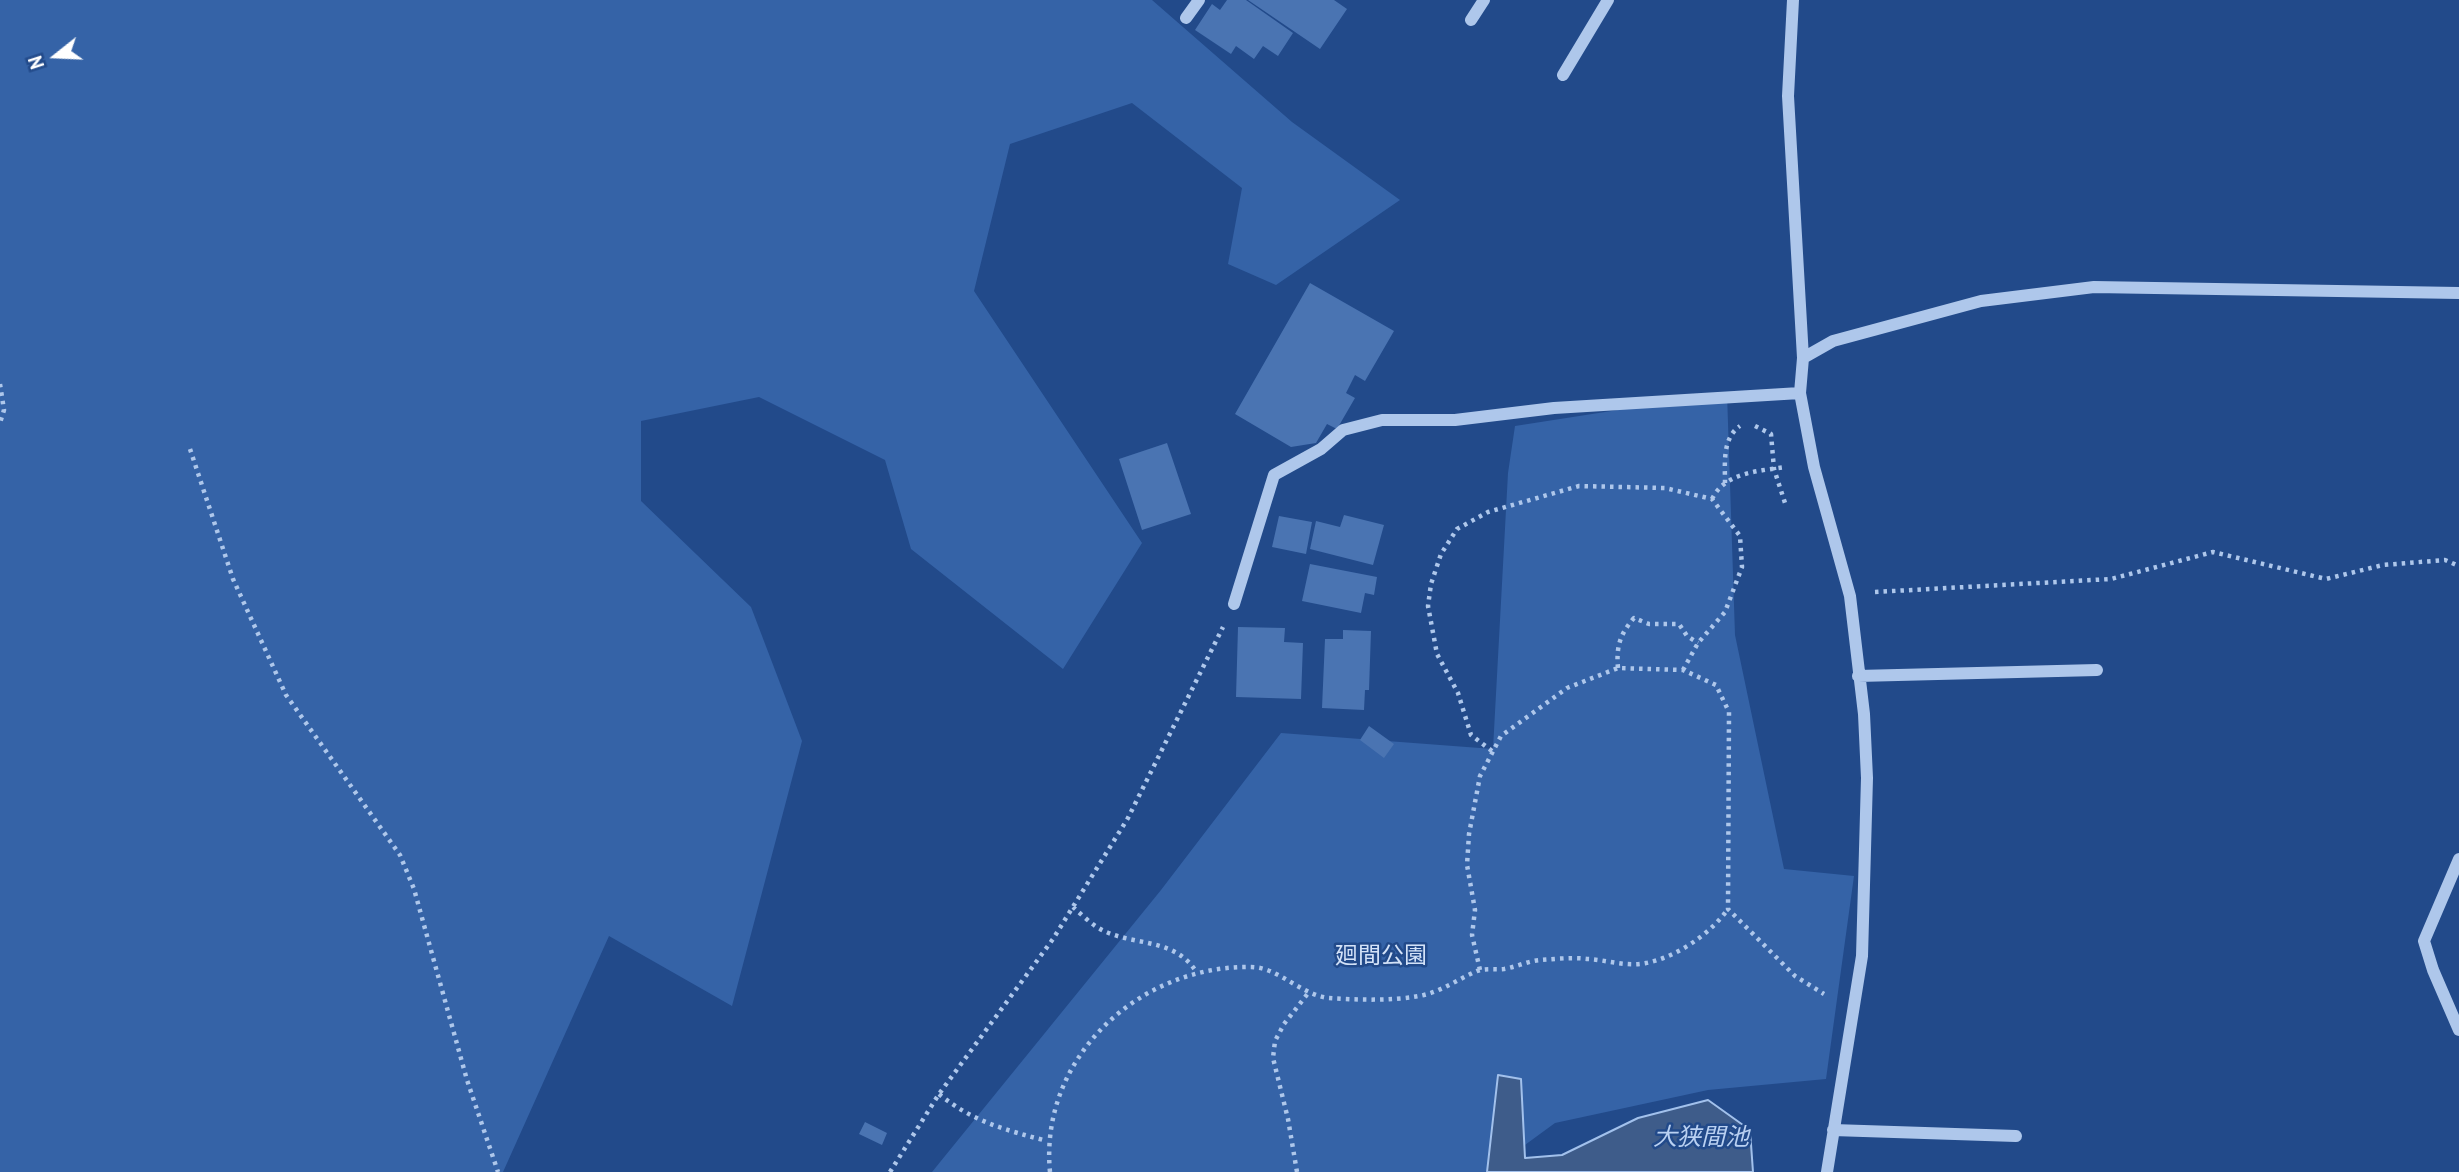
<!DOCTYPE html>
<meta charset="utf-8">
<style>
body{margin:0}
#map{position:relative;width:2459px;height:1172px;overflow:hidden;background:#224a8a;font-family:"PT Sans",sans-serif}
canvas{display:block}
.north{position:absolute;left:21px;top:21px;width:70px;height:70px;-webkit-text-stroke:5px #224a8a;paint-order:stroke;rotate:252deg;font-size:19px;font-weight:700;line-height:28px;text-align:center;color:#fff}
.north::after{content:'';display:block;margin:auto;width:24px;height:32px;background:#fff;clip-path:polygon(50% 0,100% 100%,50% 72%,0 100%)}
</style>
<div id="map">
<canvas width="2459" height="1172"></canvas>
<div class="north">N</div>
</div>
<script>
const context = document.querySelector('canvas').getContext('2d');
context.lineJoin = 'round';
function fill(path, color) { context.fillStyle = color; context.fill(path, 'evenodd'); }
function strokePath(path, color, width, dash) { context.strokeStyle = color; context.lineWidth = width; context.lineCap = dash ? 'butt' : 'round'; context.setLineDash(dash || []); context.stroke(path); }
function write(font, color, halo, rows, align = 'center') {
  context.font = font + ' "PT Sans","Noto Sans JP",sans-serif'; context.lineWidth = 5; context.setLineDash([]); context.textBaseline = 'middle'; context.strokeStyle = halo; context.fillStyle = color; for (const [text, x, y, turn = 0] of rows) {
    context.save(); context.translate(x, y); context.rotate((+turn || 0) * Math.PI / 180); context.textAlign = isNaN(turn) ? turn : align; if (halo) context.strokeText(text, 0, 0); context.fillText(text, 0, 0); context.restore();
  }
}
fill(new Path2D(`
 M0,0H1152L1292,122L1400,200L1276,285L1228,264L1242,188L1132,103L1010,144L974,291L1142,543L1063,669L911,549L885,460L759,397L641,421V501L751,607L802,741L732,1006L609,936L503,1172H0Z
 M1727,393L1735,635L1784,869L1854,876L1826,1079L1708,1090L1555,1123L1488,1172H932L1161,890L1281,733L1493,749L1508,473L1515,426Z`), '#3563a7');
const water = new Path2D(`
 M1498,1075L1521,1079L1525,1158L1562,1155L1638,1118L1708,1100L1750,1130L1753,1172H1487Z`);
fill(water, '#3e5c8a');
strokePath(water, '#a2c1ec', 2);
fill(new Path2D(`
 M1227,0H1246L1293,33L1278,56L1263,46L1254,59L1236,46L1231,54L1195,30L1212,4L1220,10Z
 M1248,0H1334L1347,9L1320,49Z
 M1310,283L1394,331L1365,381L1355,375L1346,393L1355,398L1337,429L1327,424L1316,443L1291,447L1235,414Z
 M1167,443L1191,514L1142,530L1119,459Z
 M1344,515L1384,525L1373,565L1310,549L1316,521L1340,527Z
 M1279,516L1312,522L1306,554L1272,547Z
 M1310,564L1377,577L1374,595L1365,593L1361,613L1302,601Z
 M1238,627L1285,628L1284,642L1303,643L1301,699L1236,697Z
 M1343,630L1371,631L1369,690H1365L1364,710L1322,708L1325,639H1343Z
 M1369,726L1394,744L1384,758L1360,740Z
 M865,1122L887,1133L882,1145L859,1134Z`), '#4a74b2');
strokePath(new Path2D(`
 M0,384L4,410L0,423
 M1755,426L1771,434L1774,469L1785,503
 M190,449L233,579L286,695L400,855L414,889L467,1080L498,1172
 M1725,483C1725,464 1722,438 1740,426
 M1712,499C1725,472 1759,471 1786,467
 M1875,592L2111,579L2213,552L2326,579L2383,565L2445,560L2459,566
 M1618,668C1616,647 1620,634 1634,618L1649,624H1679L1687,636L1698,643
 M1492,751L1471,735L1458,693L1437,654L1428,606L1431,584L1441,554L1457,529L1488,512L1579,486L1665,488L1712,499L1740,536L1742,567L1725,612L1698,643L1683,670
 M1073,907C1082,915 1093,926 1104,931C1136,946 1176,938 1197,973
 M1480,970L1472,935L1475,910L1467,865L1469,834L1480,776L1501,736L1567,688L1618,668L1683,670L1716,685L1729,712L1728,909L1795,976L1824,994
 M939,1094C973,1122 1006,1130 1047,1141
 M890,1172L939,1094L1053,939L1128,818L1223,627
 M1050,1172C1039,1058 1139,965 1251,967C1278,967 1301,995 1329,998C1356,1000 1392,1001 1419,996C1441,992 1458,979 1477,971C1486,968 1495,970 1504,969C1516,967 1528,961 1540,960C1555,959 1572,957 1588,959C1607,960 1626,967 1646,963C1677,957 1710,934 1728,909
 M1297,1172L1288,1119L1273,1058L1275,1041L1284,1024L1309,992`), '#aec7eb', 4.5, [3.5, 5]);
strokePath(new Path2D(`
 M1793,0L1788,96L1803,358L1800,393L1814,467L1850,596L1864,714L1867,778L1862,956L1827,1172
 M1186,18L1199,0
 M1471,20L1484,0
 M1563,75L1608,0
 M1803,358L1833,341L1981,301L2094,287L2459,293
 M1234,604L1274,475L1321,449L1343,430L1382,420H1455L1554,408L1800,393
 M1858,676L2097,670
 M2459,859L2424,941L2433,970L2459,1030
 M1833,1130L2016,1136`), '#aec7eb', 12);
write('23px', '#d3e2f8', '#224a8a', [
 ["廻間公園",1381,956]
]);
write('italic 24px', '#bad1f2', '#224a8a', [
 ["大狭間池",1701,1138]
]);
</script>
